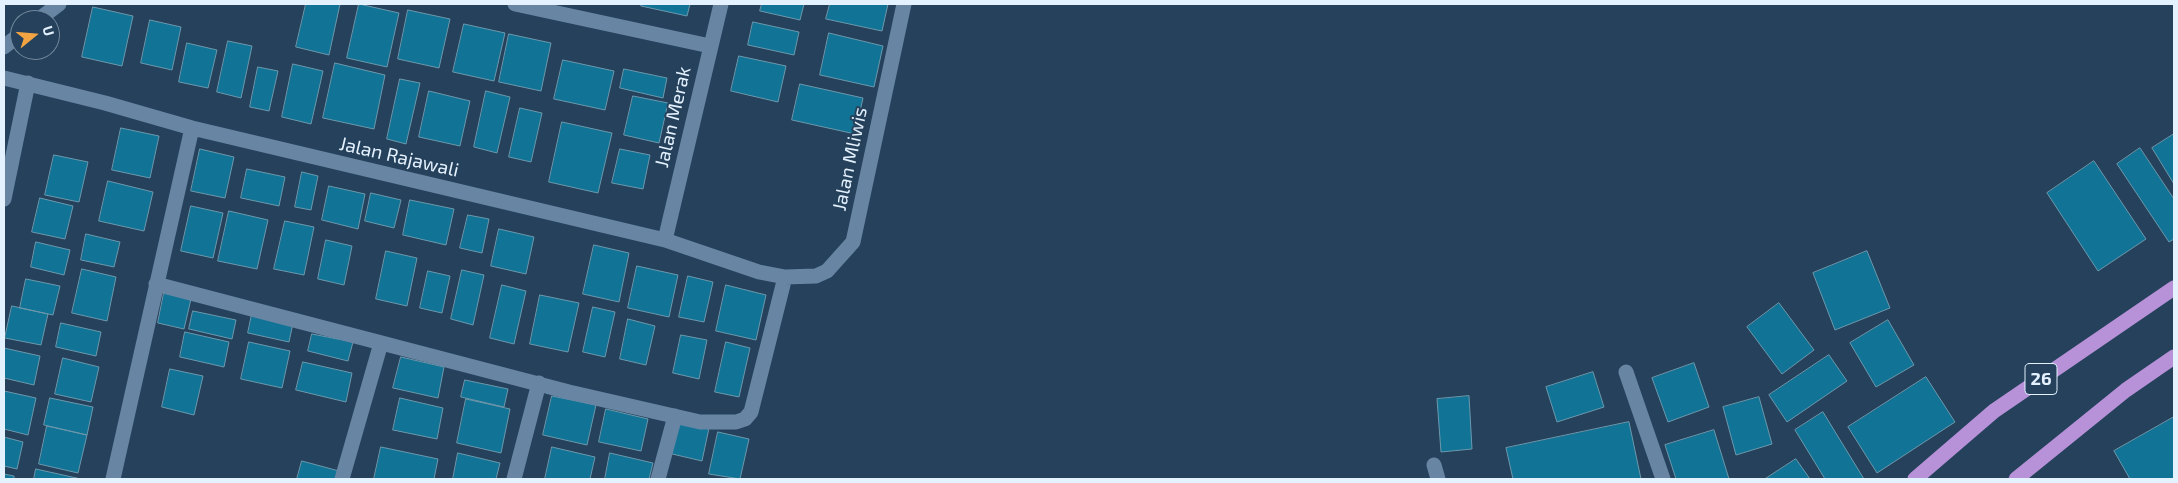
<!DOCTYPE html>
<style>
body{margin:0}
#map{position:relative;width:2178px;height:483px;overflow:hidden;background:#25415b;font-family:"Exo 2",sans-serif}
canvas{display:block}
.frame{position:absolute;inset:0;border:5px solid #e4f1fe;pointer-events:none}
.north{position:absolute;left:10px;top:10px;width:50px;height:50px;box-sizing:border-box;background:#25415b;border:1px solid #71879c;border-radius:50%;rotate:73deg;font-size:14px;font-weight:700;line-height:20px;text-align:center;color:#e4f1fe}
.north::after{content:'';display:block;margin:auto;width:18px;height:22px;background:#f3a442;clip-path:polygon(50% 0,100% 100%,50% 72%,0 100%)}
</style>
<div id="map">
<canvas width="2178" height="483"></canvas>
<div class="frame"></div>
<div class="north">U</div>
</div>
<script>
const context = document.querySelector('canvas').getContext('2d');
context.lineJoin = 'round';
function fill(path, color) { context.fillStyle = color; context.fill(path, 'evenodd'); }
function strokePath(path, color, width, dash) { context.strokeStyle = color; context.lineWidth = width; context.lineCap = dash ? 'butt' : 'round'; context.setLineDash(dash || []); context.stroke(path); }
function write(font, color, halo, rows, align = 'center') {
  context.font = font + ' "Exo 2",sans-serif'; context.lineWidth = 4; context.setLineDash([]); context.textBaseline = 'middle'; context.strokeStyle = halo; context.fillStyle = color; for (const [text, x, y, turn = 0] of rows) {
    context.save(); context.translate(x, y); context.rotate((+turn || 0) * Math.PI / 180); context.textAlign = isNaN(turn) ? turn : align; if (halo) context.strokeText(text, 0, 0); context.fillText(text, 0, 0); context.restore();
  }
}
const building = new Path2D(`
 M306,4H340L329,55L296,47Z
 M359,4L399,13L387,67L347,58Z
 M642,4H690L687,16L641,6Z
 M762,4H804L800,20L760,11Z
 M830,4H888L882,31L826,19Z
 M93,7L133,16L122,66L82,57Z
 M408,10L450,19L439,68L398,59Z
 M150,20L181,27L172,70L141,63Z
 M753,22L799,32L794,55L748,45Z
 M464,24L505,33L494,81L453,72Z
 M829,33L883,46L874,87L820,75Z
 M509,34L551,43L541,91L499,82Z
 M228,41L252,46L241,98L217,92Z
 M187,43L217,50L208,88L179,82Z
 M739,56L786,66L778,102L731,91Z
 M563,60L614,71L605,110L554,99Z
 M335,63L385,75L374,129L323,118Z
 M293,64L323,71L311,124L282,117Z
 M258,67L278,71L269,111L250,107Z
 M624,69L667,78L663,98L620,88Z
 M400,79L420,83L406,144L387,139Z
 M800,84L863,98L855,134L792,120Z
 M429,91L470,101L460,146L419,137Z
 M486,91L510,97L497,153L474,147Z
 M633,96L668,103L659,143L624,135Z
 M520,108L542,113L531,162L509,157Z
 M562,122L612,133L598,193L549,182Z
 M121,128L159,136L150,178L112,170Z
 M2174,134V184L2152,148Z
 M2140,148L2174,199V239L2169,242L2117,164Z
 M200,149L234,157L225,198L191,191Z
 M620,149L650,155L643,189L612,183Z
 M54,155L88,162L79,202L45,195Z
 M2094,161L2146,239L2098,271L2047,193Z
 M247,169L285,177L279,206L241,198Z
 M302,172L318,176L311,210L295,207Z
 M108,181L153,192L144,231L99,221Z
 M329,186L365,194L358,229L322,220Z
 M371,193L401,200L394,228L365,221Z
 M40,198L73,206L65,239L32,232Z
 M410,200L454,209L446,245L403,235Z
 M191,206L223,213L213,258L181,251Z
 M229,211L268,220L257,269L218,261Z
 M468,215L489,219L482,253L460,248Z
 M285,221L314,227L304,275L274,269Z
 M499,229L534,237L526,274L491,266Z
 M86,234L120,242L114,267L81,260Z
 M326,240L352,246L344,285L318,279Z
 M36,242L70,250L64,275L31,267Z
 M594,245L629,253L619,302L583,294Z
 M386,251L417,258L407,306L376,299Z
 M1867,251L1890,308L1835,330L1813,273Z
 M637,266L678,275L669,317L628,308Z
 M82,269L116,277L107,321L72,313Z
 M462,270L484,275L473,325L451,319Z
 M428,271L450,276L442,313L420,308Z
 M688,276L713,282L704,322L679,317Z
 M26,279L60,286L53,315L20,308Z
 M502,285L526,291L514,344L490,338Z
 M726,285L766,295L756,340L716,331Z
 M164,293L191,299L184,329L158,323Z
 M540,295L579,303L568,352L530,344Z
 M1779,303L1814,350L1782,374L1747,327Z
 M12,306L48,314L41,345L5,338Z
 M593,307L615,312L605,357L583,352Z
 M193,311L236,320L232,339L189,329Z
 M252,314L293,323L289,342L248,333Z
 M628,319L655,326L646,365L620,359Z
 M1888,320L1914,365L1876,387L1850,343Z
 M61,323L101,332L96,356L56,347Z
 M185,332L229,342L224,367L180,357Z
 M312,334L353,342L348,361L308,351Z
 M681,335L707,340L699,379L673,373Z
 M249,342L290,351L282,388L241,379Z
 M726,342L750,348L739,397L715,392Z
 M4,348L40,356L34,385L4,378Z
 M1829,355L1847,381L1787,422L1769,395Z
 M401,357L444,367L438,398L393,388Z
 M63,358L99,367L91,402L55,394Z
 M303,362L352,373L346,402L296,390Z
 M1694,363L1709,407L1668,422L1652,378Z
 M170,369L203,376L194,415L162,407Z
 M1593,372L1604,407L1557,422L1546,387Z
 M1926,377L1955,422L1877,473L1848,427Z
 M465,380L508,389L504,407L461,397Z
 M4,391L36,398L28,435L4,429Z
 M552,396L596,405L587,445L543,435Z
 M1469,396L1472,449L1441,452L1437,399Z
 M1759,397L1772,444L1736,455L1723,407Z
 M50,398L93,407L87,435L44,425Z
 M400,398L443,408L437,439L393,430Z
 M466,399L510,409L501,453L457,443Z
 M606,409L648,419L641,451L599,442Z
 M1823,412L1864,479H1825L1795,430Z
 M2174,417V479H2130L2114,451Z
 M675,420L709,428L702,461L668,453Z
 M1629,422L1641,479H1513L1506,448Z
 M47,426L87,435L78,473L39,464Z
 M1714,430L1729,479H1676L1665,445Z
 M718,432L749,439L740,479L709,474Z
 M4,437L23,442L17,469L4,466Z
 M381,447L438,459L434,479H374Z
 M552,447L595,457L590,479H545Z
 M458,453L500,463L496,479H453Z
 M610,453L653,463L649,479H605Z
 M1796,459L1810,479H1765Z
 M302,461L339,471L336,479H297Z
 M36,469L81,479H34Z
 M4,474L14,476V479H4Z`);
fill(building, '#117496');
strokePath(building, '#6c98ac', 1);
strokePath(new Path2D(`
 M515,4L710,46
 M38,20L59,4
 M4,47L20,34
 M4,78L105,103L192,128L665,240L759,272L785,277L816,276L827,271L853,242L904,4
 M4,199L28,83
 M665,240L721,4
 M156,284L569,392L700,422H736L745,419L751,412L785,277
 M1626,372L1663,479
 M1434,465L1438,479
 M113,479L192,128
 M342,479L381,343
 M514,479L539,383
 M658,479L675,416`), '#6885a3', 15);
strokePath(new Path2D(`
 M1915,479L1994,411L2174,288
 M2016,479L2126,390L2174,357`), '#b892d8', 15);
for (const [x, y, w] of [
 [2041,379,32]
]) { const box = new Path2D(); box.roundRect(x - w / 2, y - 15.5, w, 31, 4); context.fillStyle = '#25415b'; context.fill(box); strokePath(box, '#e4f1fe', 1); }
write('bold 18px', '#e4f1fe', null, [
 ["26",2041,379]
]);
write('19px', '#e4f1fe', '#25415b', [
 ["Jalan Merak",673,117,-77],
 ["Jalan Rajawali",399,157,13],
 ["Jalan Mliwis",850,159,-78]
]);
</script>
